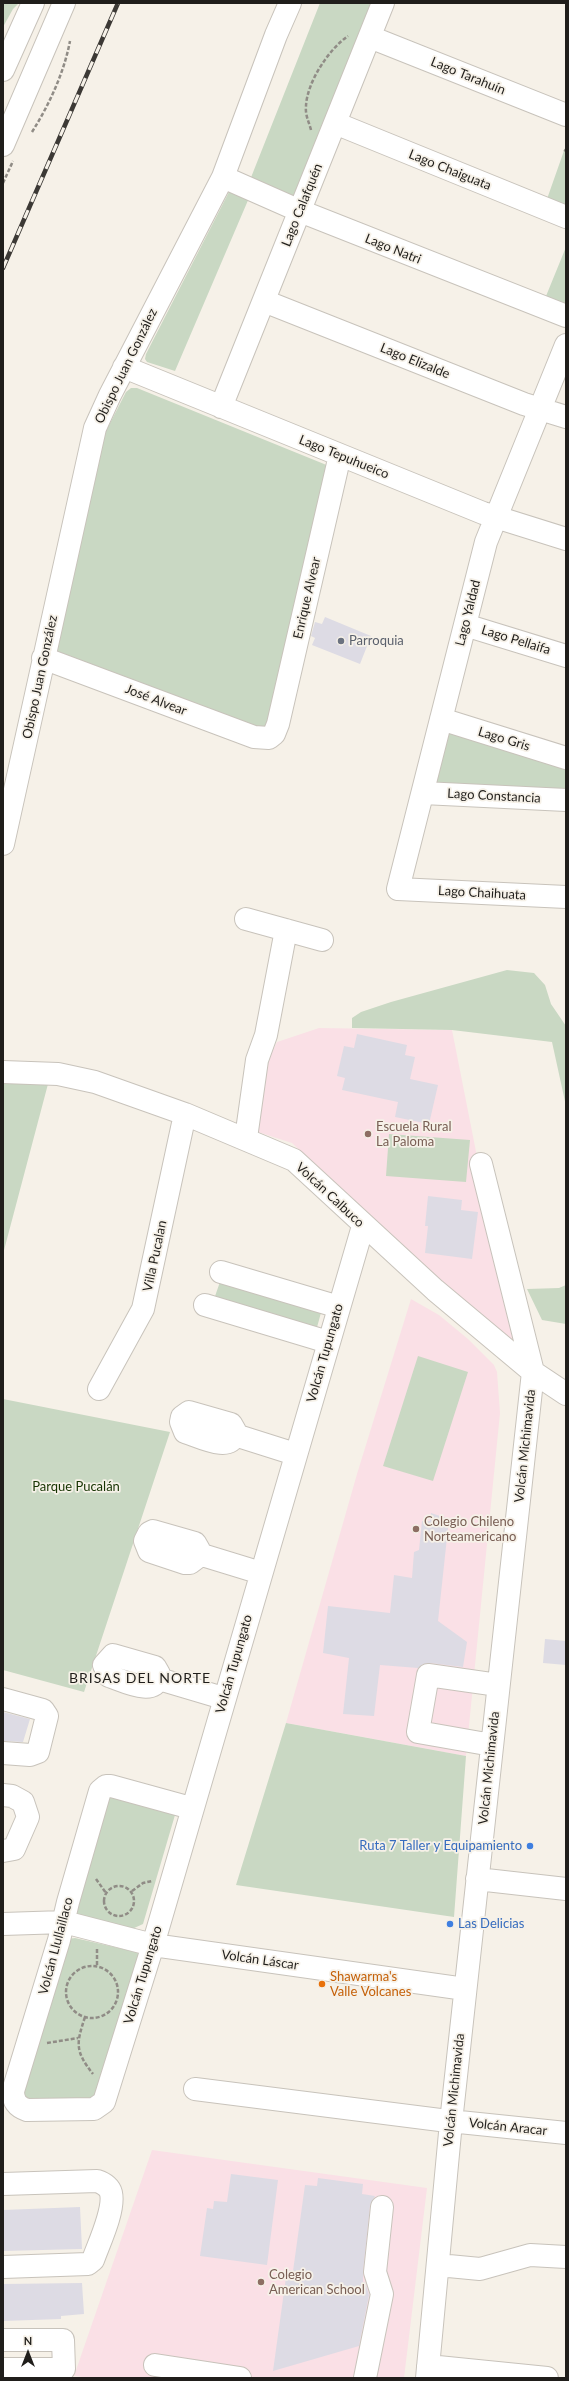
<!DOCTYPE html>
<meta charset="utf-8">
<style>
body{margin:0}
#map{position:relative;width:569px;height:2381px;overflow:hidden;background:#f6f1e8;font-family:Lato,sans-serif}
canvas{display:block}
.frame{position:absolute;inset:0;border:4px solid #201e1b;pointer-events:none}
.north{position:absolute;left:8px;top:2333px;width:40px;height:40px;-webkit-text-stroke:3px #f6f1e8;paint-order:stroke;rotate:0deg;font-size:11px;font-weight:700;line-height:16px;text-align:center;color:#201e1b}
.north::after{content:'';display:block;margin:auto;width:14px;height:18px;background:#201e1b;clip-path:polygon(50% 0,100% 100%,50% 72%,0 100%)}
</style>
<div id="map">
<canvas width="569" height="2381"></canvas>
<div class="frame"></div>
<div class="north">N</div>
</div>
<script>
const context = document.querySelector('canvas').getContext('2d');
context.lineJoin = 'round';
function fill(path, color) { context.fillStyle = color; context.fill(path, 'evenodd'); }
function strokePath(path, color, width, dash) { context.strokeStyle = color; context.lineWidth = width; context.lineCap = dash ? 'butt' : 'round'; context.setLineDash(dash || []); context.stroke(path); }
function write(font, color, halo, rows, align = 'center') {
  context.font = font + ' Lato,sans-serif'; context.lineWidth = 3.5; context.setLineDash([]); context.textBaseline = 'middle'; context.strokeStyle = halo; context.fillStyle = color; for (const [text, x, y, turn = 0] of rows) {
    context.save(); context.translate(x, y); context.rotate((+turn || 0) * Math.PI / 180); context.textAlign = isNaN(turn) ? turn : align; if (halo) context.strokeText(text, 0, 0); context.fillText(text, 0, 0); context.restore();
  }
}
fill(new Path2D(`
 M319,1028L452,1030L484,1192L520,1348L385,1233L292,1143L236,1125L277,1042Z
 M411,1299L439,1315L468,1339L494,1365L497,1372L500,1413L466,1756L286,1723L357,1474Z
 M152,2150L427,2188L404,2378H90L74,2376Z`), '#fae0e6');
fill(new Path2D(`
 M3,3H19L13,9L3,27Z
 M320,3H371L297,195L286,196L250,180Z
 M566,145V206L547,199Z
 M231,188L249,198L175,371L147,362L145,359L146,354Z
 M566,247V310L544,301Z
 M131,388H137L329,466L266,733L54,652L106,431L126,392Z
 M450,726L566,762V792L435,786Z
 M507,970L534,973L545,985L551,1004L566,1026V1106L552,1042L452,1030L352,1028V1018L361,1012L391,1002Z
 M3,1082L48,1084L3,1254Z
 M389,1134L470,1140L466,1182L386,1176Z
 M221,1279L322,1309L316,1331L213,1302Z
 M566,1285V1324L542,1320L527,1289L559,1288Z
 M418,1356L468,1372L433,1481L383,1466Z
 M3,1399L170,1432L84,1692L3,1670Z
 M286,1723L466,1756L454,1917L236,1885Z
 M109,1795L174,1812L175,1815L143,1924L132,1929L77,1915L74,1909Z
 M75,1938L136,1952L140,1955L98,2101L21,2102L63,1942L67,1939Z`), '#c9d8c3');
fill(new Path2D(`
 M325,617L371,636L360,664L312,645L315,638L311,636L315,622L322,624Z
 M357,1034L407,1045L405,1055L415,1057L410,1079L438,1085L429,1124L395,1117L398,1102L342,1090L345,1078L337,1076L344,1046L354,1048Z
 M428,1196L462,1200L461,1210L478,1212L472,1259L425,1253L428,1226H425Z
 M431,1513L449,1519L438,1621L467,1642L463,1667L430,1663L423,1664L418,1668L380,1665L374,1716L343,1714L349,1658L323,1653L328,1606L390,1613L394,1575L412,1578L414,1552L419,1550L422,1521H430Z
 M545,1639L566,1641V1665L543,1663Z
 M3,1712L30,1719L23,1742L3,1741Z
 M231,2174L278,2180L267,2265L200,2256L207,2208L213,2209L214,2201L227,2202Z
 M318,2178L363,2184L362,2194L375,2196L370,2206L363,2271V2282H365L369,2295L359,2346L273,2371L287,2270L293,2271L305,2185L317,2186Z
 M80,2207L82,2249L3,2251V2210Z
 M82,2283L84,2314L61,2316V2319L3,2321V2284Z`), '#dddbe4');
const minor = new Path2D(`
 M370,37L566,115
 M335,123L566,217
 M223,177L300,211L566,316
 M264,301L524,404L566,417
 M566,345L486,542L398,889L566,897
 M124,367L483,513L566,539
 M221,407L383,3
 M465,625L566,656
 M43,658L254,737L269,738L274,734L278,724L340,455
 M441,719L566,758
 M423,793L566,800
 M3,844L95,428L110,395L223,177L276,35L290,3
 M246,919L322,940
 M3,1072L58,1074L95,1082L185,1114L294,1160L435,1290L533,1372L566,1394
 M246,1138L257,1060L266,1035L286,930
 M221,1272L339,1307
 M205,1305L328,1342
 M99,1389L143,1309L185,1114
 M189,1412L231,1424L235,1431C235,1455 198,1436 185,1432L181,1422L182,1417Z
 M235,1435L295,1454
 M153,1531L195,1543L199,1550L198,1557L190,1563H185L149,1551L145,1541L149,1533Z
 M199,1554L261,1573
 M113,1655L155,1667L159,1674C158,1699 122,1680 109,1676L104,1665Z
 M159,1679L223,1698
 M3,1699L43,1710L47,1716L38,1752L30,1755L3,1753
 M492,1745L418,1732L428,1675L498,1685
 M3,1795L12,1796L23,1802L28,1817L14,1849L3,1851
 M191,1808L111,1786H106L100,1791L68,1902L59,1940L13,2091C13,2102 18,2107 27,2110L94,2109L104,2102L153,1945L363,1226
 M477,1879L566,1889
 M3,1924L64,1922L153,1945L465,1989
 M195,2089L440,2120L566,2133
 M3,2184L97,2181C103,2183 109,2186 111,2193C115,2210 99,2243 93,2260L88,2264L3,2267
 M438,2265L480,2269L530,2255L566,2257
 M3,2340H63L64,2369H3
 M155,2365L240,2378
 M428,2366L547,2378
 M365,2378L382,2294L375,2272L382,2207
 M427,2378L451,2122L533,1372L481,1164`);
const major = new Path2D(`
 M3,70L33,3
 M3,145L64,3`);
strokePath(minor, '#c8c3bb', 24);
strokePath(major, '#c8c3bb', 24);
strokePath(new Path2D(`
 M311,130C309,122 305,115 306,106C307,82 329,49 348,36
 M32,132C49,105 64,73 70,41
 M564,150L566,151
 M3,183L13,161
 M96,1879L106,1893
 M104 1901a15 15 0 1 1 30 0a15 15 0 1 1-30 0Z
 M132,1891L143,1883L152,1881
 M97,1949V1967
 M66 1992a26 26 0 1 1 52 0a26 26 0 1 1-52 0Z
 M85,2017C76,2044 75,2051 93,2074
 M47,2043L78,2038`), '#908c86', 2.5, [4, 2]);
strokePath(minor, '#fff', 22);
strokePath(major, '#fff', 22);
const rail = new Path2D(`
 M3,268L118,3`);
strokePath(rail, '#3c3935', 4.5);
strokePath(rail, '#f6f1e8', 3, [9]);
for (const [x, y, r, color] of [
 [341,641,4,"#6b7280"],
 [368,1134,4,"#8d6e63"],
 [416,1529,4,"#8d6e63"],
 [530,1846,4,"#3f7fe0"],
 [450,1924,4,"#3f7fe0"],
 [322,1984,4,"#e8710a"],
 [261,2282,4,"#8d6e63"]
]) { const dot = new Path2D(); dot.arc(x, y, r, 0, 2 * Math.PI); context.fillStyle = color; context.fill(dot); strokePath(dot, '#f6f1e8', 1.5); }
write('13px', '#201e1b', '#f6f1e8', [
 ["Lago Tarahuín",468,76,22],
 ["Lago Chaiguata",450,170,22],
 ["Lago Calafquén",302,205,-68],
 ["Lago Natri",393,249,22],
 ["Lago Elizalde",415,361,22],
 ["Obispo Juan González",126,366,-64],
 ["Lago Tepuhueico",344,457,22],
 ["Enrique Alvear",307,598,-77],
 ["Lago Yaldad",468,613,-76],
 ["Lago Pellaifa",516,640,17],
 ["Obispo Juan González",40,677,-78],
 ["José Alvear",156,700,21],
 ["Lago Gris",504,739,17],
 ["Lago Constancia",494,796,3],
 ["Lago Chaihuata",482,893,3],
 ["Volcán Calbuco",330,1195,43],
 ["Villa Pucalan",155,1256,-78],
 ["Volcán Tupungato",325,1353,-74],
 ["Volcán Michimavida",525,1446,-84],
 ["Volcán Tupungato",234,1664,-74],
 ["Volcán Michimavida",489,1768,-84],
 ["Volcán Llullaillaco",56,1946,-75],
 ["Volcán Láscar",260,1960,8],
 ["Volcán Tupungato",143,1975,-73],
 ["Volcán Michimavida",454,2090,-84],
 ["Volcán Aracar",508,2127,6]
]);
write('13px', '#5b616d', '#f6f1e8', [
 ["Parroquia",349,641]
], 'left');
write('13px', '#785e54', '#f6f1e8', [
 ["Escuela Rural",376,1127],
 ["La Paloma",376,1142],
 ["Colegio Chileno",424,1522],
 ["Norteamericano",424,1537],
 ["Colegio",269,2275],
 ["American School",269,2290]
], 'left');
write('13px', '#163402', '#f6f1e8', [
 ["Parque Pucalán",76,1487]
]);
write('13px', '#366cbe', '#f6f1e8', [
 ["Ruta 7 Taller y Equipamiento",522,1846],
 ["Las Delicias",458,1924,"left"]
], 'right');
write('13px', '#c56008', '#f6f1e8', [
 ["Shawarma's",330,1977],
 ["Valle Volcanes",330,1992]
], 'left');
context.letterSpacing = '1px';
write('14px', '#201e1b', '#f6f1e8', [
 ["BRISAS DEL NORTE",140,1678]
]);
context.letterSpacing = '0px';
</script>
